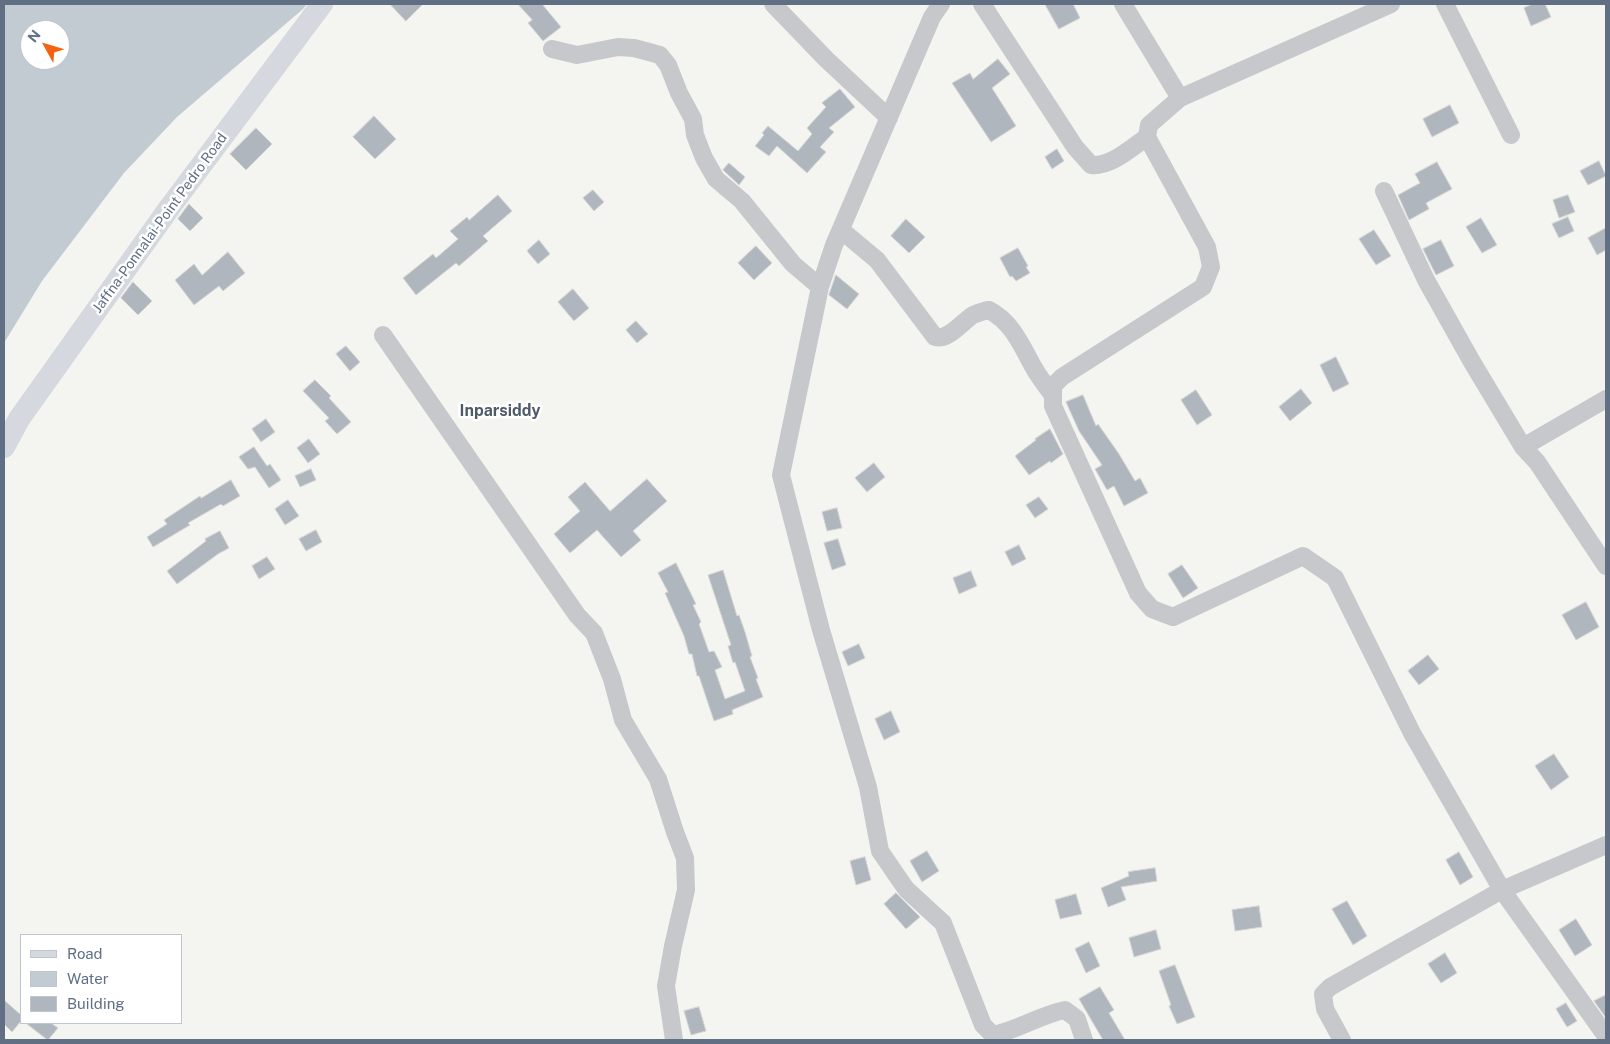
<!DOCTYPE html>
<style>
body{margin:0}
#map{position:relative;width:1610px;height:1044px;overflow:hidden;background:#f4f5f0;font-family:"Public Sans",sans-serif}
canvas{display:block}
.frame{position:absolute;inset:0;border:5px solid #606f84;pointer-events:none}
.legend{position:absolute;left:20px;top:934px;width:162px;height:90px;box-sizing:border-box;background:#fff;border:1px solid #bfc5ce;margin:0;padding:6px 9px;list-style:none;font-size:15px;color:#606f84}
.legend li{display:flex;align-items:center;gap:10px;height:25px}
.legend b{width:25px;border:1px solid #bfc5ce}
.north{position:absolute;left:20px;top:20px;width:50px;height:50px;box-sizing:border-box;background:#fff;border:1px solid #bfc5ce;border-radius:50%;rotate:309deg;font-size:14px;font-weight:700;line-height:20px;text-align:center;color:#606f84}
.north::after{content:'';display:block;margin:auto;width:18px;height:22px;background:#f46410;clip-path:polygon(50% 0,100% 100%,50% 72%,0 100%)}
</style>
<div id="map">
<canvas width="1610" height="1044"></canvas>
<div class="frame"></div>
<ul class="legend">
<li><b style="height:6px;background:#d5d9df"></b>Road</li>
<li><b style="height:14px;background:#c3cbd2"></b>Water</li>
<li><b style="height:14px;background:#b0b6bd"></b>Building</li>
</ul>
<div class="north">N</div>
</div>
<script>
const context = document.querySelector('canvas').getContext('2d');
context.lineJoin = 'round';
function fill(path, color) { context.fillStyle = color; context.fill(path, 'evenodd'); }
function strokePath(path, color, width, dash) { context.strokeStyle = color; context.lineWidth = width; context.lineCap = dash ? 'butt' : 'round'; context.setLineDash(dash || []); context.stroke(path); }
function write(font, color, halo, rows, align = 'center') {
  context.font = font + ' "Public Sans",sans-serif'; context.lineWidth = 5; context.setLineDash([]); context.textBaseline = 'middle'; context.strokeStyle = halo; context.fillStyle = color; for (const [text, x, y, turn = 0] of rows) {
    context.save(); context.translate(x, y); context.rotate((+turn || 0) * Math.PI / 180); context.textAlign = isNaN(turn) ? turn : align; if (halo) context.strokeText(text, 0, 0); context.fillText(text, 0, 0); context.restore();
  }
}
fill(new Path2D(`
 M4,4H307L303,9L177,117L124,173L42,281L4,343ZM30,30H60V60H30Z`), '#c3cbd2');
const building = new Path2D(`
 M390,4H423L406,21Z
 M518,4H542L561,27L543,41L528,23L532,20Z
 M1045,4H1073L1080,18L1059,29Z
 M1533,4H1545L1551,17L1531,26L1524,8Z
 M998,59L1010,74L992,88L1016,126L991,142L952,83L970,73L973,79Z
 M840,89L855,107L829,128L834,132L820,147L826,152L807,173L777,146L769,156L755,146L764,135L762,133L768,126L798,151L812,134L807,128L826,107L822,103Z
 M1450,105L1459,123L1432,137L1423,119Z
 M374,116L396,139L375,159L353,137Z
 M256,128L272,144L246,170L230,154Z
 M1057,149L1064,161L1052,169L1045,157Z
 M1599,161L1606,176L1588,185L1580,171Z
 M1437,162L1452,189L1426,203L1429,209L1409,220L1398,195L1420,183L1415,174Z
 M729,163L745,177L739,185L723,170Z
 M593,190L604,202L594,211L583,198Z
 M498,195L512,211L483,236L488,241L459,266L456,263L416,295L403,278L433,254L436,258L458,239L450,231L467,217L469,220Z
 M1568,195L1575,212L1559,218L1553,200Z
 M189,204L203,218L190,231L178,219Z
 M1568,217L1574,231L1559,238L1552,224Z
 M1481,218L1497,245L1482,253L1466,227Z
 M906,219L925,237L909,253L891,236Z
 M1606,228V250L1597,255L1588,238Z
 M1374,230L1391,256L1376,265L1359,239Z
 M539,240L550,254L538,264L527,251Z
 M1441,240L1454,266L1436,275L1423,249Z
 M756,246L772,263L754,280L738,263Z
 M1018,248L1028,266L1026,267L1030,273L1016,281L1012,276L1010,277L1000,258Z
 M228,252L245,273L223,291L219,286L194,305L175,280L194,264L202,275Z
 M836,275L859,294L847,309L829,295Z
 M133,282L152,301L138,315L121,298Z
 M573,289L589,308L574,321L558,302Z
 M636,321L648,334L637,343L626,330Z
 M346,346L360,362L350,371L336,354Z
 M1336,357L1349,384L1333,392L1320,365Z
 M315,380L331,396L329,398L351,422L337,434L325,421L329,418L303,391Z
 M1301,389L1312,403L1290,421L1279,407Z
 M1196,390L1212,415L1197,425L1181,400Z
 M1083,395L1096,426L1098,424L1119,454L1135,481L1140,478L1148,493L1124,506L1114,486L1107,490L1095,469L1102,465L1079,431L1066,402Z
 M266,419L275,432L261,442L252,429Z
 M1050,429L1063,454L1051,463L1050,461L1029,475L1015,456L1036,440L1035,439Z
 M309,439L320,454L308,463L297,448Z
 M254,447L267,466L270,464L281,480L269,488L255,467L248,469L239,457Z
 M874,463L885,477L867,492L855,478Z
 M311,469L316,480L300,487L295,476Z
 M647,479L667,501L633,531L641,540L621,557L597,530L570,553L554,534L580,511L568,497L585,482L610,511Z
 M231,480L240,496L223,506L221,504L188,523L190,525L153,547L147,537L167,524L164,520L200,496L201,498Z
 M1039,497L1048,509L1035,518L1026,505Z
 M288,500L299,516L285,525L275,509Z
 M837,508L842,528L827,531L822,512Z
 M316,530L322,542L306,551L299,539Z
 M220,531L229,548L218,554L177,584L167,571L206,541L205,539Z
 M838,539L846,565L832,570L824,543Z
 M1019,545L1026,559L1012,566L1005,552Z
 M267,557L275,569L259,579L252,566Z
 M676,563L696,604L693,605L701,622L699,624L709,652L714,651L722,667L715,670L725,699L745,691L735,662L733,663L728,646L731,645L708,575L723,570L737,616L739,615L745,632L752,656L750,657L758,678L756,679L763,697L732,710L733,714L714,721L699,676H697L692,654H689L684,636L665,593L668,592L658,573Z
 M1182,565L1198,588L1183,598L1168,574Z
 M971,571L977,586L959,594L953,578Z
 M1586,602L1599,627L1576,640L1562,615Z
 M859,644L865,658L848,666L842,652Z
 M1428,655L1439,669L1419,685L1408,671Z
 M891,711L900,732L884,740L875,719Z
 M1554,754L1569,777L1551,790L1535,766Z
 M927,851L939,871L922,882L910,861Z
 M1459,852L1473,877L1460,885L1446,860Z
 M865,857L871,880L856,885L850,861Z
 M1155,868L1157,881L1121,887L1126,900L1108,907L1101,888L1129,876L1128,872Z
 M896,893L920,917L906,929L884,904Z
 M1076,894L1082,914L1060,919L1055,900Z
 M1347,901L1367,936L1353,945L1332,909Z
 M1259,906L1262,927L1235,931L1232,910Z
 M1576,919L1592,945L1575,956L1559,930Z
 M1156,930L1161,949L1134,957L1129,938Z
 M1089,942L1100,966L1086,973L1075,949Z
 M1445,953L1457,973L1441,983L1428,964Z
 M1175,965L1195,1017L1177,1024L1169,1006L1171,1005L1159,971Z
 M1100,987L1114,1010L1109,1013L1125,1040H1103L1079,999Z
 M1606,995V1018L1594,1001Z
 M4,1000L21,1015V1021L12,1032L4,1024Z
 M1566,1003L1577,1021L1567,1027L1556,1009Z
 M699,1007L706,1031L691,1035L684,1011Z
 M26,1023H51L58,1028L48,1040Z`);
fill(building, '#b0b6bd');
strokePath(building, '#d5d6d3', 1);
strokePath(new Path2D(`
 M773,4L826,59L889,118
 M941,4L932,17L834,245L820,287L781,475L821,630L868,787L880,851L906,889L943,923L983,1025L993,1035C1018,1030 1040,1015 1065,1010L1077,1019L1084,1040
 M982,4L1075,147L1091,165C1111,167 1131,148 1147,137
 M1123,4L1180,98L1149,125L1147,137L1207,247L1211,267L1203,287L1062,377L1053,386V406L1138,593L1152,609L1173,617L1303,556L1335,578L1412,733L1502,890L1606,1036
 M1445,4L1511,135
 M552,49L577,55L618,47L634,48L660,55L668,65L679,93L693,119L695,135L704,158L716,179L742,201L793,264L820,287
 M1180,98L1391,4
 M1384,191L1426,280L1472,362L1523,447L1537,462L1606,566
 M841,230L877,260L935,337C948,341 962,322 973,315C978,313 983,311 989,310C1013,323 1021,345 1034,368C1039,377 1046,386 1052,394
 M383,335L577,615L594,633L612,679L623,720L658,779L675,832L685,858L686,890L673,946L666,986L674,1040
 M1523,447L1606,399
 M1342,1040L1325,1009L1323,994L1330,987L1502,890L1606,845`), '#c6c8cc', 18);
strokePath(new Path2D(`
 M4,447L19,419L170,207L322,4`), '#d5d9df', 22);
write('14px', '#606f84', '#fff', [
 ["Jaffna-Ponnalai-Point Pedro Road",160,223,-54]
]);
write('bold 16px', '#4f5a68', '#fff', [
 ["Inparsiddy",500,411]
]);
</script>
